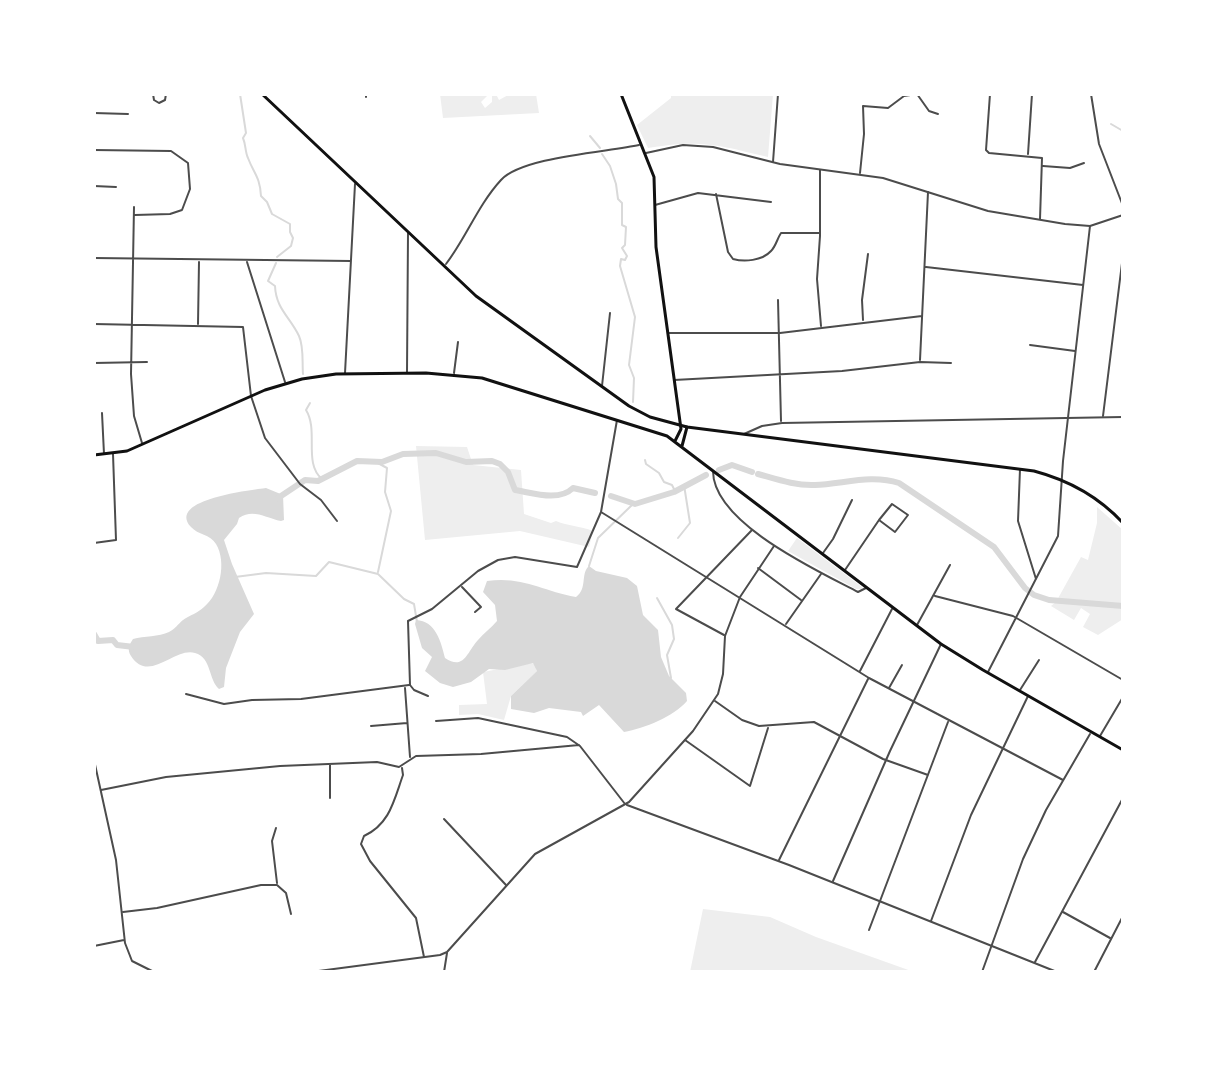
<!DOCTYPE html>
<style>
body{margin:0}
#map{position:relative;width:1217px;height:1066px;overflow:hidden;background:#fff;font-family:"Titillium Web",sans-serif}
canvas{display:block}
.frame{position:absolute;inset:0;border:96px solid #fff;pointer-events:none}
</style>
<div id="map">
<canvas width="1217" height="1066"></canvas>
<div class="frame"></div>
</div>
<script>
const context = document.querySelector('canvas').getContext('2d');
context.lineJoin = 'round';
function fill(path, color) { context.fillStyle = color; context.fill(path, 'evenodd'); }
function strokePath(path, color, width, dash) { context.strokeStyle = color; context.lineWidth = width; context.lineCap = dash ? 'butt' : 'round'; context.setLineDash(dash || []); context.stroke(path); }
fill(new Path2D(`
 M440,94H489L481,102L485,108L492,102V94H496L499,100L510,94H536L539,113L443,118Z
 M671,94H773L768,157C719,145 699,139 648,148L637,125L671,98Z
 M416,446L467,447L473,465L521,470L524,514L551,523L556,521C568,526 580,526 593,531L589,547L520,531L425,540Z
 M1097,507L1123,530V619L1098,635L1083,627L1090,614L1081,608L1074,620L1051,606L1056,602L1081,557L1088,560L1097,523Z
 M797,538L862,587V589H856L788,551Z
 M531,663L535,664L537,671L511,696L504,720L478,714L459,715V705L487,704L483,672Z
 M703,909L770,917L816,937L914,972H690Z`), '#eee');
fill(new Path2D(`
 M266,488L283,495L284,520L281,521C266,518 253,508 239,518L237,524L224,540L232,564L254,614L240,632L226,668L224,687L219,689C208,679 212,658 195,653C174,647 149,684 131,656C127,650 129,645 133,639C144,636 159,637 169,632C175,629 178,624 183,620C190,615 198,613 204,607C220,594 227,562 216,544C210,534 198,535 191,527C166,499 253,490 266,488Z
 M589,566L596,571L627,578L637,586L643,615L658,630L661,657L669,676L686,693L687,701C673,717 645,728 624,732L599,705L583,716L581,712L549,708L534,713L511,709V696L537,671L533,663L505,670L489,669L471,682L453,687L440,683L425,671L432,657L422,648L415,624L416,620C436,621 441,642 445,658C464,671 467,652 478,640C484,633 491,628 497,621L495,605L483,592L487,581C523,576 542,591 576,597C588,588 580,574 589,566Z`), '#d9d9d9');
strokePath(new Path2D(`
 M240,94L246,133L243,138C246,145 245,152 248,158C254,174 260,177 261,196L267,202L272,214L290,224V232L293,238L291,246L277,257
 M1111,124L1123,131
 M590,136L600,148
 M602,154L610,166L616,184L618,199L622,203V225L626,227L625,245L622,248L627,256L625,260L621,259L620,266L635,317L629,365L634,378L633,402
 M276,263L268,281L275,286C276,309 290,317 299,336C304,347 302,362 303,374
 M310,403L306,410C319,431 303,463 322,479
 M645,460L646,464L659,473L664,482L672,485L675,491
 M376,462L387,468L385,492L391,511L378,572
 M678,538L690,523L684,485
 M589,566L598,538L633,504
 M235,577L266,573L316,576L329,562L378,574L404,599L414,604L417,622
 M657,598L672,625L674,639L667,655L671,678`), '#d9d9d9', 2);
strokePath(new Path2D(`
 M719,470L732,465L752,472
 M758,474C776,479 796,486 815,485C843,484 871,474 899,483L994,547L1025,588L1034,595L1049,600L1123,606
 M611,496L635,504L674,492L706,475
 M278,498L305,480L318,481L357,461L382,462L403,454L436,453L466,462L492,461L500,464L508,472L515,490C533,493 559,502 573,488L595,493
 M94,634L98,641L113,640L117,645L134,647`), '#d9d9d9', 6);
strokePath(new Path2D(`
 M153,94L154,100L159,103L165,100L166,94
 M366,94V97
 M917,94L929,111L938,114
 M990,94L986,150L989,153L1042,158L1040,219
 M1091,94L1099,144L1123,206
 M94,113L128,114
 M94,150L171,151L188,163L190,189L182,210L170,214L135,215
 M1028,154L1032,94
 M773,162L778,94
 M1043,166L1070,168L1084,163
 M820,170V236L817,279L821,326
 M860,173L864,134L863,106L888,108L904,96L917,94
 M94,186L116,187
 M716,194L728,252L733,259C744,262 762,261 771,251C776,246 777,239 781,233H820
 M655,205L698,193L771,202
 M134,207L131,374L134,416L142,443
 M94,258L351,261
 M247,262L285,382
 M446,264C466,238 478,205 501,180C522,157 607,152 639,145
 M926,267L1083,285
 M778,300L781,421
 M863,320L862,300L868,254
 M94,324L243,327L251,396L265,438L300,484L321,500L337,521
 M198,324L199,262
 M668,333H780L922,316
 M1030,345L1075,351
 M920,360L928,192
 M94,363L147,362
 M407,372L408,233
 M345,373L355,184
 M454,373L458,342
 M674,380L842,371L920,362L951,363
 M602,386L610,313
 M102,413L104,454
 M1103,416L1123,255
 M1020,469L1018,521L1036,579
 M601,512L869,678L1063,780
 M94,543L116,540L113,454
 M823,553L833,539L852,500
 M758,568L801,600
 M845,570L879,520L895,532L908,515L892,504L879,520
 M462,587L481,607L475,612
 M935,596L1013,616L1123,680
 M786,624L821,574
 M917,625L950,565
 M724,635L676,609L752,530
 M860,671L892,609
 M988,672L1058,536L1063,461L1090,226
 M405,688L410,757
 M889,688L902,665
 M1020,690L1039,660
 M186,694L224,704L252,700L301,699L409,685
 M428,696L414,690L410,685L408,621L432,609L478,571L498,560L515,557L577,567L601,512L617,420
 M715,701L742,720L759,726L814,722L883,759L928,775
 M436,721L478,718L567,737L580,746L625,804
 M371,726L407,723
 M1100,736L1123,697
 M685,740L750,786L768,728
 M330,764V798
 M402,768L403,775C394,800 390,824 364,836L361,844L370,861L416,918L424,957
 M101,790L166,777L280,766L377,762L399,767L416,756L481,754L579,745
 M444,819L506,885
 M276,828L272,841L277,883
 M779,860L868,679
 M833,881L890,751L941,644
 M277,885L286,893L291,914
 M123,912L157,908L261,885H277
 M1063,912L1110,938
 M931,921L971,815L1028,696
 M869,930L948,722
 M1035,962L1123,798
 M444,972L447,953`), '#4c4c4c', 2);
strokePath(new Path2D(`
 M646,153L683,145L713,147L780,164L883,178L988,211L1065,224L1090,226L1123,215
 M744,434L762,426L782,423L1123,417
 M713,471C713,523 818,571 858,592L866,588
 M94,760L116,860L125,943L132,961L154,972
 M627,805L789,865L1057,972
 M94,946L124,940
 M311,972L440,955L447,952L535,854L629,802L693,731L718,694L723,674L725,636L740,597L774,546
 M982,972L1023,859L1046,810L1090,734
 M1094,972L1123,916`), '#4c4c4c', 2);
strokePath(new Path2D(`
 M621,94L654,177L656,247L681,429L675,441
 M682,446L687,427
 M94,455L127,451L265,390L302,379L336,374L426,373L482,378L667,436L941,644L983,670L1123,750`), '#111', 3);
strokePath(new Path2D(`
 M262,94L476,296L629,406L650,417L687,427L1034,471C1068,480 1099,497 1123,523`), '#111', 3);
</script>
